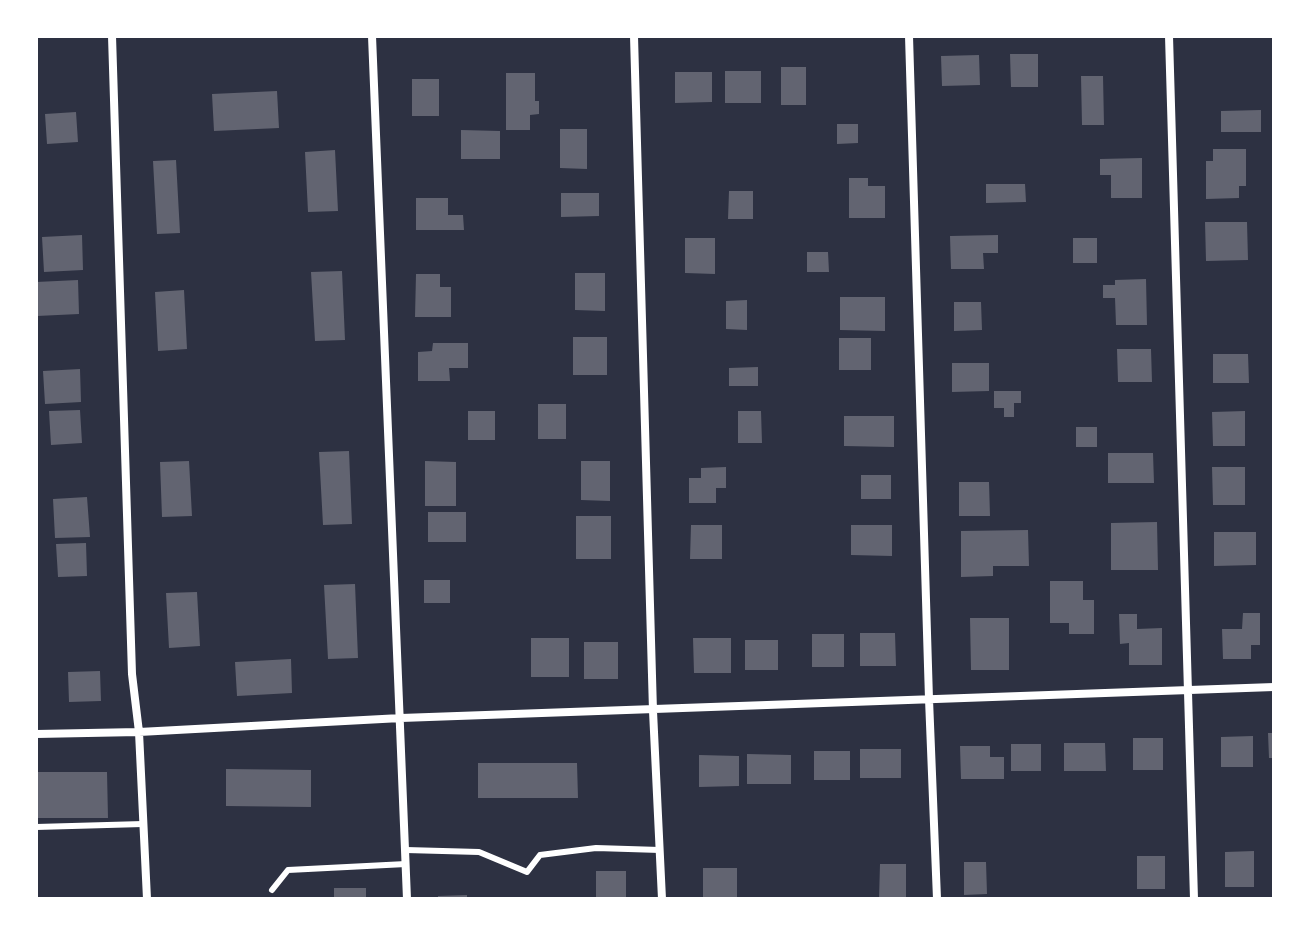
<!DOCTYPE html>
<style>
body{margin:0}
#map{position:relative;width:1310px;height:935px;overflow:hidden;background:#2d3142;font-family:Helvetica,sans-serif}
canvas{display:block}
.frame{position:absolute;inset:0;border:38px solid #fff;pointer-events:none}
</style>
<div id="map">
<canvas width="1310" height="935"></canvas>
<div class="frame"></div>
</div>
<script>
const context = document.querySelector('canvas').getContext('2d');
context.lineJoin = 'round';
function fill(path, color) { context.fillStyle = color; context.fill(path, 'evenodd'); }
function strokePath(path, color, width, dash) { context.strokeStyle = color; context.lineWidth = width; context.lineCap = dash ? 'butt' : 'round'; context.setLineDash(dash || []); context.stroke(path); }
fill(new Path2D(`
 M1010,54H1038V87H1011Z
 M979,55L980,85L942,86L941,56Z
 M781,67H806V105H781Z
 M725,71H761V103H725Z
 M675,72H712V102L675,103Z
 M506,73H535V101H539V114L530,115V130H506Z
 M1081,76H1103L1104,125H1082Z
 M412,79H439V116H412Z
 M277,91L279,128L214,131L212,94Z
 M1261,110V132H1221V111Z
 M76,112L78,142L47,144L45,114Z
 M837,124H858V143L837,144Z
 M560,129H587V169L560,168Z
 M461,130L500,131V159H461Z
 M1213,149H1246V186H1239V198L1206,199V161H1213Z
 M335,150L338,211L308,212L305,152Z
 M1142,158V198H1111V175H1100V159Z
 M176,160L180,233L157,234L153,161Z
 M849,178H868V186H885V218H849Z
 M986,184H1025L1026,202L986,203Z
 M729,191H753V219H728Z
 M561,193H599V216L561,217Z
 M416,198H448V215H463L464,230H416Z
 M1205,222H1247L1248,260L1206,261Z
 M82,235L83,270L44,272L42,237Z
 M998,235V253H983L984,269H951L950,236Z
 M685,238H715V274L685,273Z
 M1073,238H1097V263H1073Z
 M807,252H828L829,272H807Z
 M342,271L345,340L315,341L311,272Z
 M575,273H605V311L575,310Z
 M416,274H440V287H451V317H415Z
 M1146,279L1147,325H1116L1115,298H1103V285H1115V280Z
 M78,280L79,314L37,316L36,282Z
 M184,290L187,349L158,351L155,292Z
 M840,297H885V331L840,330Z
 M747,300V330L726,329V301Z
 M954,302H981L982,330L954,331Z
 M573,337H607V375H573Z
 M839,338H871V370H839Z
 M433,343H468V368H449L450,381H418V352L432,351Z
 M1117,349H1151L1152,382H1118Z
 M1213,354H1248L1249,383H1213Z
 M952,363H989V391L952,392Z
 M758,367V386H729V368Z
 M80,369L81,402L45,404L43,371Z
 M994,391H1021V403H1014V417H1004V408H994Z
 M538,404H566V439H538Z
 M80,410L82,443L51,445L49,411Z
 M468,411H495V440H468Z
 M738,411H761L762,443H738Z
 M1245,411V446H1213L1212,412Z
 M844,416H894V447L844,446Z
 M1076,427H1097V447H1076Z
 M349,451L352,524L323,525L319,452Z
 M1108,453H1153L1154,483H1108Z
 M189,461L192,516L162,517L160,462Z
 M425,461L456,462V506H425Z
 M581,461H610V501L581,500Z
 M726,467V488H716V503H689V478H701V468Z
 M1212,467H1245V505H1213Z
 M861,475H891V499H861Z
 M959,482H989L990,516H959Z
 M87,497L90,537L55,538L53,499Z
 M428,512H466V542H428Z
 M576,516H611V559H576Z
 M1157,522L1158,570H1111V523Z
 M691,525H722V559H690Z
 M851,525H892V556L851,555Z
 M1028,530L1029,566H993V576L961,577V531Z
 M1214,532H1256V565L1214,566Z
 M86,543L87,576L58,577L56,544Z
 M424,580H450V603H424Z
 M1050,581H1083V600H1094V634H1069V623H1050Z
 M355,584L358,658L328,659L324,585Z
 M197,592L200,646L169,648L166,593Z
 M1243,613H1260V645H1251V659H1223L1222,629H1242Z
 M1119,614H1137V629L1162,628V665H1129V643L1120,644Z
 M970,618H1009V670H971Z
 M860,633H895L896,666H860Z
 M812,634H844V667H812Z
 M531,638H569V677H531Z
 M693,638H731V673H694Z
 M745,640H778V670H745Z
 M584,642H618V679H584Z
 M291,659L292,693L237,696L235,662Z
 M100,671L101,701L69,702L68,672Z
 M1268,733H1274V758H1269Z
 M1253,736V767H1221V737Z
 M1133,738H1163V770H1133Z
 M1064,743H1105L1106,771H1064Z
 M1011,744H1041V771H1011Z
 M960,746H990V757H1004V779H961Z
 M860,749H901V778H860Z
 M814,751H850V780H814Z
 M747,754L791,755V784H747Z
 M699,755L739,756V786L699,787Z
 M478,763H577L578,798H478Z
 M226,769L311,770V807L226,806Z
 M36,772H107L108,818H36Z
 M1254,851V887H1225V852Z
 M1137,856H1165V889H1137Z
 M964,862H986L987,894L964,895Z
 M880,864H906V899H879Z
 M703,868H737V899H703Z
 M596,871H626V899H596Z
 M334,888H366V899H334Z
 M467,895V899H438V896Z`), '#626471');
strokePath(new Path2D(`
 M36,827L143,824
 M406,850L479,852L527,872L540,855L596,848L660,850
 M272,890L288,870L406,864`), '#fff', 6);
strokePath(new Path2D(`
 M112,36L132,674L139,732L147,899
 M372,36L407,899
 M634,36L653,711L662,899
 M909,36L929,699L937,899
 M1169,36L1194,899
 M36,734L139,732L401,718L1274,687`), '#fff', 8);
</script>
